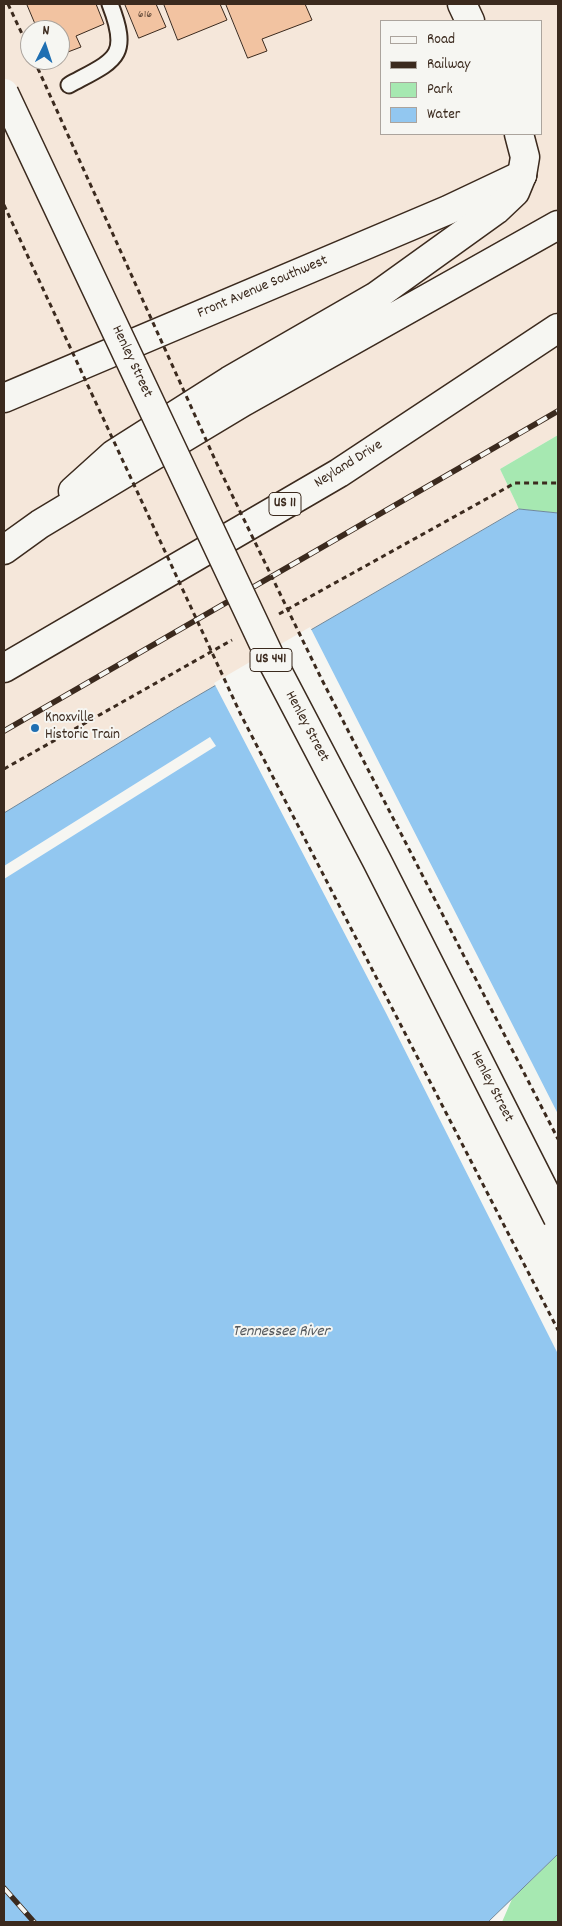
<!DOCTYPE html>
<style>
body{margin:0}
#map{position:relative;width:562px;height:1926px;overflow:hidden;background:#f6f6f2;font-family:Dekko,sans-serif}
canvas{display:block}
.frame{position:absolute;inset:0;border:5px solid #3b2a1e;pointer-events:none}
.legend{position:absolute;left:380px;top:20px;width:162px;height:115px;box-sizing:border-box;background:#f6f6f2;border:1px solid #aba49d;margin:0;padding:6px 9px;list-style:none;font-size:15px;color:#3b2a1e}
.legend li{display:flex;align-items:center;gap:10px;height:25px}
.legend b{width:25px;border:1px solid #aba49d}
.north{position:absolute;left:20px;top:20px;width:50px;height:50px;box-sizing:border-box;background:#f6f6f2;border:1px solid #aba49d;border-radius:50%;rotate:4deg;font-size:14px;font-weight:700;line-height:20px;text-align:center;color:#3b2a1e}
.north::after{content:'';display:block;margin:auto;width:18px;height:22px;background:#1f6fb2;clip-path:polygon(50% 0,100% 100%,50% 72%,0 100%)}
</style>
<div id="map">
<canvas width="562" height="1926"></canvas>
<div class="frame"></div>
<ul class="legend">
<li><b style="height:6px;background:#f6f6f2"></b>Road</li>
<li><b style="height:6px;background:#3b2a1e"></b>Railway</li>
<li><b style="height:14px;background:#a6e8b1"></b>Park</li>
<li><b style="height:14px;background:#92c7f0"></b>Water</li>
</ul>
<div class="north">N</div>
</div>
<script>
const context = document.querySelector('canvas').getContext('2d');
context.lineJoin = 'round';
function fill(path, color) { context.fillStyle = color; context.fill(path, 'evenodd'); }
function strokePath(path, color, width, dash) { context.strokeStyle = color; context.lineWidth = width; context.lineCap = dash ? 'butt' : 'round'; context.setLineDash(dash || []); context.stroke(path); }
function write(font, color, halo, rows, align = 'center') {
  context.font = font + ' Dekko,sans-serif'; context.lineWidth = 4; context.setLineDash([]); context.textBaseline = 'middle'; context.strokeStyle = halo; context.fillStyle = color; for (const [text, x, y, turn = 0] of rows) {
    context.save(); context.translate(x, y); context.rotate((+turn || 0) * Math.PI / 180); context.textAlign = isNaN(turn) ? turn : align; if (halo) context.strokeText(text, 0, 0); context.fillText(text, 0, 0); context.restore();
  }
}
fill(new Path2D(`
 M4,4H558V435L500,469L519,509L4,816ZM381,21H541V134H381ZM30,30H60V60H30Z`), '#f5e7da');
fill(new Path2D(`
 M558,435V513L519,509L500,469Z
 M558,1854V1922H502L512,1899Z`), '#a6e8b1');
const water = new Path2D(`
 M519,509L558,513V1854L488,1922H4V813L175,709Z`);
fill(water, '#92c7f0');
strokePath(water, '#6f889c', 1);
fill(new Path2D(`
 M310,627L558,1114V1354L386,1013L214,683Z
 M210,737L216,746L4,879V866Z`), '#f6f6f2');
const building = new Path2D(`
 M27,4H96L104,24L76,36L81,47L60,55V30H38Z
 M125,4H156L166,27L139,38Z
 M164,4H220L227,20L178,40Z
 M226,4H305L312,20L262,39L267,51L248,58Z`);
fill(building, '#f2c3a1');
strokePath(building, '#3b2a1e', 1);
const service = new Path2D(`
 M69,85C115,60 131,58 110,4`);
const minor = new Path2D(`
 M4,398L448,210L522,175`);
const tertiary = new Path2D(`
 M462,4L470,21
 M519,134L525,157L522,175`);
const primary = new Path2D(`
 M73,491L114,454L229,381L375,297L496,210L515,192L522,175
 M4,550L40,524L243,402L558,225
 M4,668L339,473L558,328`);
strokePath(service, '#3b2a1e', 19);
strokePath(minor, '#3b2a1e', 31);
strokePath(tertiary, '#3b2a1e', 31);
strokePath(primary, '#3b2a1e', 31);
strokePath(new Path2D(`
 M8,4L30,51
 M279,614L515,483H558
 M4,769L232,640`), '#3b2a1e', 3, [5, 4]);
strokePath(service, '#f6f6f2', 15);
strokePath(minor, '#f6f6f2', 28);
strokePath(tertiary, '#f6f6f2', 28);
strokePath(primary, '#f6f6f2', 28);
const rail = new Path2D(`
 M4,731L558,411
 M4,1888L34,1922`);
strokePath(rail, '#3b2a1e', 5.5);
strokePath(rail, '#f6f6f2', 4, [11]);
const trunkBridge = new Path2D(`
 M4,93L270,657L377,861L558,1218`);
strokePath(trunkBridge, '#3b2a1e', 31, []);
strokePath(new Path2D(`
 M34,60L217,464L321,678L558,1139
 M4,205L241,715L558,1330`), '#3b2a1e', 3, [5, 4]);
strokePath(trunkBridge, '#f6f6f2', 28);
for (const [x, y, r, color] of [
 [35,728,5,"#1f6fb2"]
]) { const dot = new Path2D(); dot.arc(x, y, r, 0, 2 * Math.PI); context.fillStyle = color; context.fill(dot); strokePath(dot, '#f6f6f2', 2); }
write('12px', '#69503f', null, [
 ["616",145,15]
]);
for (const [x, y, w] of [
 [285,504,32],
 [271,660,42]
]) { const box = new Path2D(); box.roundRect(x - w / 2, y - 11.5, w, 23, 4); context.fillStyle = '#f6f6f2'; context.fill(box); strokePath(box, '#3b2a1e', 1); }
write('bold 14px', '#3b2a1e', null, [
 ["US 11",285,504],
 ["US 441",271,660]
]);
write('15px', '#3b2a1e', '#f6f6f2', [
 ["Front Avenue Southwest",263,288,-23],
 ["Henley Street",131,362,65],
 ["Neyland Drive",349,465,-32],
 ["Henley Street",306,727,62],
 ["Henley Street",491,1087,63]
]);
write('15px', '#3b2a1e', '#f6f6f2', [
 ["Knoxville",45,719],
 ["Historic Train",45,736]
], 'left');
write('italic 16px', '#55595d', '#f6f6f2', [
 ["Tennessee River",281,1333]
]);
</script>
